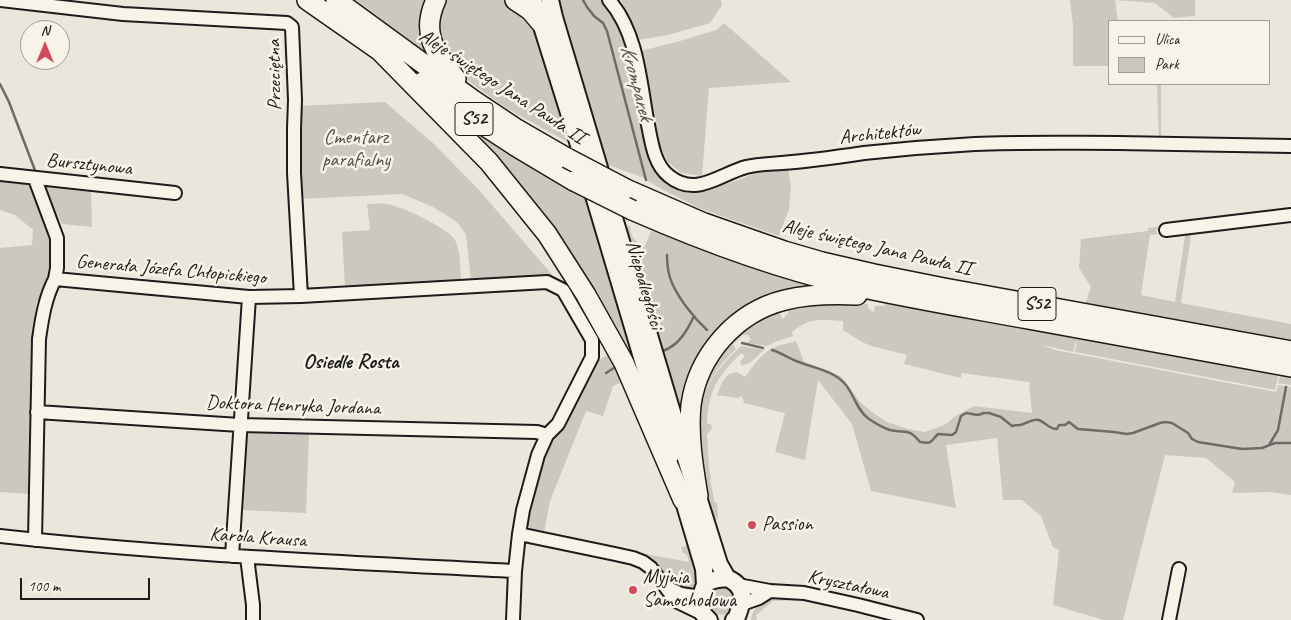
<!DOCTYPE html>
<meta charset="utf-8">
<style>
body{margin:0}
#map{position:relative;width:1291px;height:620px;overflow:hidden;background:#eae6dc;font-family:Caveat,sans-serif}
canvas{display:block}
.legend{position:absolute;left:1108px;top:20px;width:162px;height:65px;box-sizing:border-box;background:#f7f3e8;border:1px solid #9f9d96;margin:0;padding:6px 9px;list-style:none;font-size:15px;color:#1c1c1c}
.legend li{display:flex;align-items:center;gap:10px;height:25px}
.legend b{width:25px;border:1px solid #9f9d96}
.north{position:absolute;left:20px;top:20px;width:50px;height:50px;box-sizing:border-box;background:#f7f3e8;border:1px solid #9f9d96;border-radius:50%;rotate:0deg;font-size:14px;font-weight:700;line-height:20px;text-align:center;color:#1c1c1c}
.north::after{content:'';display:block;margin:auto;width:18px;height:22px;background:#d1495b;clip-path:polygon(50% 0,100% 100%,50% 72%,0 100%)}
.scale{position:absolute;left:20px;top:578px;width:130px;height:22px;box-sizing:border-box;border:2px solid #1c1c1c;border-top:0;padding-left:6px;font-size:15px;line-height:18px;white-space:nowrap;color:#1c1c1c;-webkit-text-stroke:4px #f7f3e8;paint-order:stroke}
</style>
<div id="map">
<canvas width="1291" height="620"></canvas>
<ul class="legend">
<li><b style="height:6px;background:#f7f3e8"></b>Ulica</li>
<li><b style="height:14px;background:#ccc8c0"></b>Park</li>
</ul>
<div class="north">N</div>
<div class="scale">100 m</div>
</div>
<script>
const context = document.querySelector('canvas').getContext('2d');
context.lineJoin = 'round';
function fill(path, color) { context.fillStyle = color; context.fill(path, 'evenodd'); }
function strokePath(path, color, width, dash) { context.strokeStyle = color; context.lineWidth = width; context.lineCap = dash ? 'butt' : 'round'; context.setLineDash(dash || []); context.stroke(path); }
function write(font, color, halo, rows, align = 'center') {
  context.font = font + ' Caveat,sans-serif'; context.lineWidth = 5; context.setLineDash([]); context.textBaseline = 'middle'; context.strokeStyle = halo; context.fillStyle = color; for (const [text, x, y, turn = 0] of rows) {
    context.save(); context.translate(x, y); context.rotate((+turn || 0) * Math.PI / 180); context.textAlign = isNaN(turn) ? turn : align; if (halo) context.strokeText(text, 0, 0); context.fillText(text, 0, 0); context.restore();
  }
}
fill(new Path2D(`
 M350,0H429L432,58Z
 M445,0H507L535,24L571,144L506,108L475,86L454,68L443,54L437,18Z
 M554,0H602L616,17L629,50L650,159L654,170L667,183L682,190L693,191L701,190L736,181L758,172L769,169L788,168L791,186L789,209L779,236L701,209L656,186L644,178L603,163V150L594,115L589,111Z
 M621,0H721L722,5L710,23L668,35L638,40L636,32Z
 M1070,0H1195V16L1174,18L1155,3L1115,0L1118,21H1110V66H1073V26Z
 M724,23L791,82L709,88L702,176L681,173L668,162L660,146L641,51L680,41L716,30Z
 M1157,84H1161V139L1159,140Z
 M385,102L434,144L479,190L554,277L543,276L471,280L466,235L457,222L433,207L402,194L299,199L298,106Z
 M438,105L504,151L590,201L654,417L618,341Z
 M0,181L31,184L52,238L48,275L36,305L32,349L29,494L0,492V248L32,245L33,230L15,215L0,210Z
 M41,184L91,189L92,227L62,224Z
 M367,204C374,204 381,203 387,204C401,206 448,228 455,240C461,251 460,269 461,282L345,287L342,232L370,230Z
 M630,226C630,236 636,243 645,246L651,231L659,234L660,232L825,288L725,329L686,439L661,360L665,358L660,343L622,228Z
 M1168,226L1167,227L1157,229L1156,232L1158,234L1150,235L1141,295L1175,302L1185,236L1180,231L1197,229L1191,235L1181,303L1291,324V342L1085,305L1091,287L1079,268L1081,239L1148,231V228Z
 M828,301L868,304V308L870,310L874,312L875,306H884L885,303L1131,348L1291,375V385L1278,383L1280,376H1278L1275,390L1075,352L1077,341H1076L1073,352L1042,345L1055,350L1276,392L1278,385L1291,387V495L1269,492L1232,493L1235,482L1206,458L1165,455L1123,620H1104L1053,605L1059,550L1053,547L1041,516L1022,500H1003L997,438L946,445L956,508L871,491L852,424L818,380L805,460L775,452L785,413L744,403L742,396L737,398L717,395L722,382L729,374L737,372L745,377C753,366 763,351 777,346C783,344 790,343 796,341L804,362L840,376L845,381L860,402L873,413L887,422L908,429L924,432L934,429L946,424L954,417L974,406L1032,413L1029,382L961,373V378L904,364L907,355L871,346L862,342L843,330V321C820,320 811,317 792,332L793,336L775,342L767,346L747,343L751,339L748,335H743L733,344L736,349C724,360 714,373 706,388L703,387L702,388L706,390C692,426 699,476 713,511C703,474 691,427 706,390C714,373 727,359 741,346L764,350L751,362L742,366L740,362L745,356L741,353C718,376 708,391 707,424H711L712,429L707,434L709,467L711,478L710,480L715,503H717L718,517L716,521H712L709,516C702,490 695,464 694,437C693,378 719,331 773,308L774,310L779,308L782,319L788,314V307L811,302Z
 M611,353L621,374L620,383L613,386L603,416L586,411L550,501L544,532L541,530H532L526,525V521L544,455L562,427L599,360Z
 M251,431L309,433L306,513L242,510L246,436Z
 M691,545L699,575L697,585L692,590H684L670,583L660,567L651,559L645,556L646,554L689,562L687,555L683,553L681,547Z
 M720,586L730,590L733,597L728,614C720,616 709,614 708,603C708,598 712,592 713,587Z
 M782,597H804L806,601L801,600L773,601L756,615L757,620H751C754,603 766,598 782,597Z`), '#ccc8c0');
strokePath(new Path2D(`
 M583,0L587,7L594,16L603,23L607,31L646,180
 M0,84L9,102L36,173
 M667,255C667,265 668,274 672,283C679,299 694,318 707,330
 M742,343L763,348
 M772,350C782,353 788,358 796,361C813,368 833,370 845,384C854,394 857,411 869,419C875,423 883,428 890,430C906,434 908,427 920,442C933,444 930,442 938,434L952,435L956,432L961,416L966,413L978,415L984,413H989L1001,417L1012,426C1015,425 1017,425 1020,425C1027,424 1032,418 1039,420C1046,423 1049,429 1057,429L1059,425H1065L1069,422L1078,429L1114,432L1127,434L1133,433L1160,423L1165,422L1172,423L1188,433L1192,439L1198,442L1242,449L1262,448L1275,443H1291
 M663,351C679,345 687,331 694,316
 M606,373L617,366
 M1269,445L1278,430L1286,387`), '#6d6c68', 2.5);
const minor = new Path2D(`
 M0,0L123,14L287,23L292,27L295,100L294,129V173L301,296
 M609,0C637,32 640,80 647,120C651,138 653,164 669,176C696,198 720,174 746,167C758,164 770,164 782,163C810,161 837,157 864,153C901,149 938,146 975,144C1022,142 1070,143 1118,143C1176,144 1233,145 1291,146
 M0,174L175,193
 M35,179L57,238V268L55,279
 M1166,230L1291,215
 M37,412L240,425L537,432L547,435
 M519,534L615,554L633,558L643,562L651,568L676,601L703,614
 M0,536C171,555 343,562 515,571
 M35,540L39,339C42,318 45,298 55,279L249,297L301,296L547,282L563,290L592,340V357L558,424L547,435L538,455L523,510L519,534L515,571L513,620
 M232,556L249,297
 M247,557L253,605V620
 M738,585L770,591L804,593L858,605L917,620
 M666,587L681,594L700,597
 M742,604L759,598L770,591
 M1169,620L1179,569`);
const major = new Path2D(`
 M533,0L541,23L576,135L671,455
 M550,0L554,17L683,449L719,564L727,578
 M680,488L704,569L705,585
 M709,620C699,612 698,602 703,590C704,587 704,586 707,583C712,579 721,579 727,578C748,587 743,602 736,619L734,620`);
const highway = new Path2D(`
 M307,0L390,58
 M336,0L473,100L515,128L567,158
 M436,0C420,34 436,53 456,79
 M515,0L530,10L541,23
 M380,51L489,162L547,234L586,295L624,363L683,500
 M422,82L471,117L517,147L574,181
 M626,189L704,223L784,251L822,262L874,274L944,288L1291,351
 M632,210C703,241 774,268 850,285C908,298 968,308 1028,319C1115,335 1203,351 1291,367
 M698,496C693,466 688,435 691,405C698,355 736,312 785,300C809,294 833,294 857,295`);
strokePath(minor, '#1c1c1c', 16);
strokePath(major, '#1c1c1c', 20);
strokePath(highway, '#1c1c1c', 22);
strokePath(minor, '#f7f3e8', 12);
strokePath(major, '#f7f3e8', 16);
strokePath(highway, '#f7f3e8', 19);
const highwayBridge = new Path2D(`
 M567,158L626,189
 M574,181L632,210`);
strokePath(highwayBridge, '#1c1c1c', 22, []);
strokePath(highwayBridge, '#f7f3e8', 19);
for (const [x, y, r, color] of [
 [752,525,5,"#d1495b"],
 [633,590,5,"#d1495b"]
]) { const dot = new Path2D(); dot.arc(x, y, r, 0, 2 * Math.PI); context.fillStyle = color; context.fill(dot); strokePath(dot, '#f7f3e8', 2); }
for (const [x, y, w] of [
 [474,119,38],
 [1037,304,38]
]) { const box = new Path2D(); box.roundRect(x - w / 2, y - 16.5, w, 33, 4); context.fillStyle = '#f7f3e8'; context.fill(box); strokePath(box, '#1c1c1c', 1); }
write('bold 19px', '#1c1c1c', null, [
 ["S52",474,119],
 ["S52",1037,304]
]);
write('20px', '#1c1c1c', '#f7f3e8', [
 ["Przeciętna",275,75,-91],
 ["Aleje świętego Jana Pawła II",502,87,33],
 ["Architektów",880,134,-6],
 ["Bursztynowa",89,165,6],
 ["Aleje świętego Jana Pawła II",877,248,13],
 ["Generała Józefa Chłopickiego",171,270,5],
 ["Niepodległości",644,285,74],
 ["Doktora Henryka Jordana",293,406,2],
 ["Karola Krausa",258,538,4],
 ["Kryształowa",848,585,12]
]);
write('20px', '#51504d', '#f7f3e8', [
 ["Cmentarz",356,138],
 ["parafialny",356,161]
]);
write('20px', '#1c1c1c', '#f7f3e8', [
 ["Passion",762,525],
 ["Myjnia",643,578],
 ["Samochodowa",643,601]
], 'left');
write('italic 21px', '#52514e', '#f7f3e8', [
 ["Kromparek",636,83,75]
]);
write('bold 21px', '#1c1c1c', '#f7f3e8', [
 ["Osiedle Rosta",351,362]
]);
</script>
